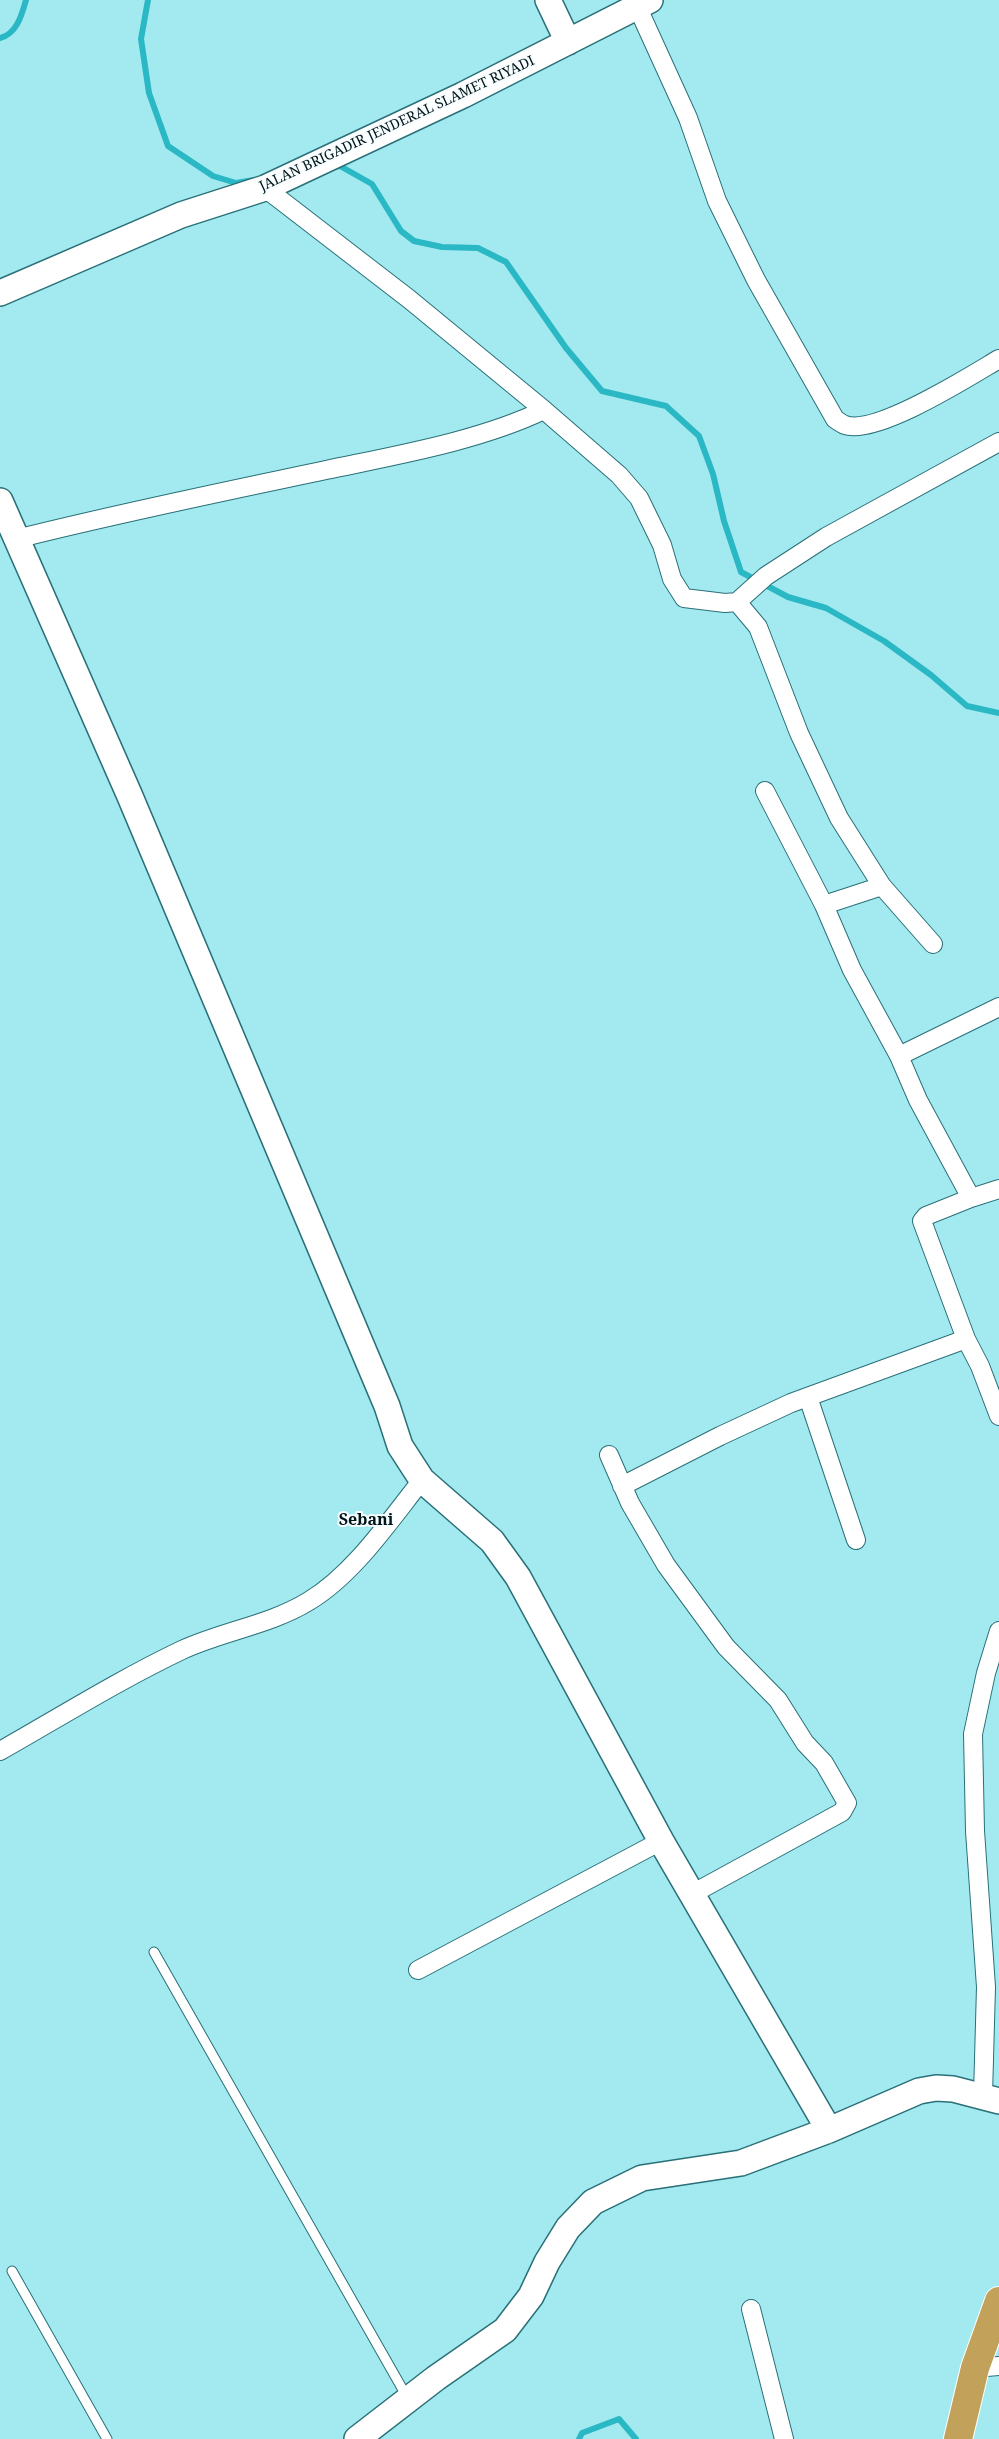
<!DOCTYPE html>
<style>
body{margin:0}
canvas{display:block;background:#a3e9f0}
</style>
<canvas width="999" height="2439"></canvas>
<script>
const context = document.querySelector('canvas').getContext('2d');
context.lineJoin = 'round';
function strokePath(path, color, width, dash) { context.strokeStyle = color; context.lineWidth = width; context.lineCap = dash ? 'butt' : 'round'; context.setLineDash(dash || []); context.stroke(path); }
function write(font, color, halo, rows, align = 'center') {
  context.font = font + ' "Noto Serif",serif'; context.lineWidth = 4; context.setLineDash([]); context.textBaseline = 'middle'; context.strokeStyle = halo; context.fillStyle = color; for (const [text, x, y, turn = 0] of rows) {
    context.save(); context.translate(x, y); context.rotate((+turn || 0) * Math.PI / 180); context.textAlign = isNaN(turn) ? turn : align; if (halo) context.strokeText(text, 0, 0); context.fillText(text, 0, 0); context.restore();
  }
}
strokePath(new Path2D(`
 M148,0L141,39L149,93L168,146L213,176L236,183L254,180
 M0,38C17,34 22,14 26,0
 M333,167L340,166L372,184L401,231L414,241L442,247L478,248L506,262L566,348L602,391L666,406L699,436L713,474L724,521L741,572L788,597L826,608L884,641L931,675L967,706L999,713
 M579,2439L582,2433L619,2419L636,2439`), '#2bb8c5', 6);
const lane = new Path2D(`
 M154,1952L407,2397
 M12,2271L107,2439`);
const street = new Path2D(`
 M637,6L688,118L717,201L756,280L835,419C838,421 842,424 845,425C876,436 970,376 999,359
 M265,188L409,299L544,410L619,475L639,498L662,545L672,579L684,598L725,603L737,602L758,627L799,733L839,818L882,886L933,944
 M16,539C119,513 222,492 326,470C397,455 479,441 544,410
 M737,602L766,576L826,537L999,442
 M765,791L824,905L852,970L899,1056L918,1100L971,1198
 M824,905L882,886
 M899,1056L999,1007
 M999,1189L971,1198L926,1216L922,1221L966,1339L980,1366L999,1416
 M808,1397L856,1540
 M609,1455L630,1503L666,1565L726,1647L778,1700L805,1743L824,1763L847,1803L842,1812L692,1894
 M622,1486L720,1436L791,1403L966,1339
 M0,1751C60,1717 119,1680 182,1650C223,1631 270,1625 309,1601C354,1574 390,1520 422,1480
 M418,1970L661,1841
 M983,2095L986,1987L975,1831L973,1734L986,1673L999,1631
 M751,2309L784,2439
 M975,2368L999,2366`);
const secondary = new Path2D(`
 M548,0L568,42
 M0,293L181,215L265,188L463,95L650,0
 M0,501L129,794L387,1406L400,1446L422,1480L492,1541L518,1577L661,1841L829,2130
 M357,2439L436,2378L505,2330L531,2296L547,2262L568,2228L593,2202L642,2178L741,2163L829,2130L919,2091L936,2088L953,2089L999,2101`);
const highway = new Path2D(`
 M958,2439L975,2368L999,2301`);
strokePath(lane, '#297078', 11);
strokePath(street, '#297078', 20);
strokePath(secondary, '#297078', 28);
strokePath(highway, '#fff', 30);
strokePath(lane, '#fff', 9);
strokePath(street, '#fff', 18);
strokePath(secondary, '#fff', 25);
strokePath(highway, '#c2a15a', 28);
write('14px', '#001518', '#f7fdfe', [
 ["JALAN BRIGADIR JENDERAL SLAMET RIYADI",397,124,-25]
]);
write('bold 16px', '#001518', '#f7fdfe', [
 ["Sebani",366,1520]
]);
</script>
